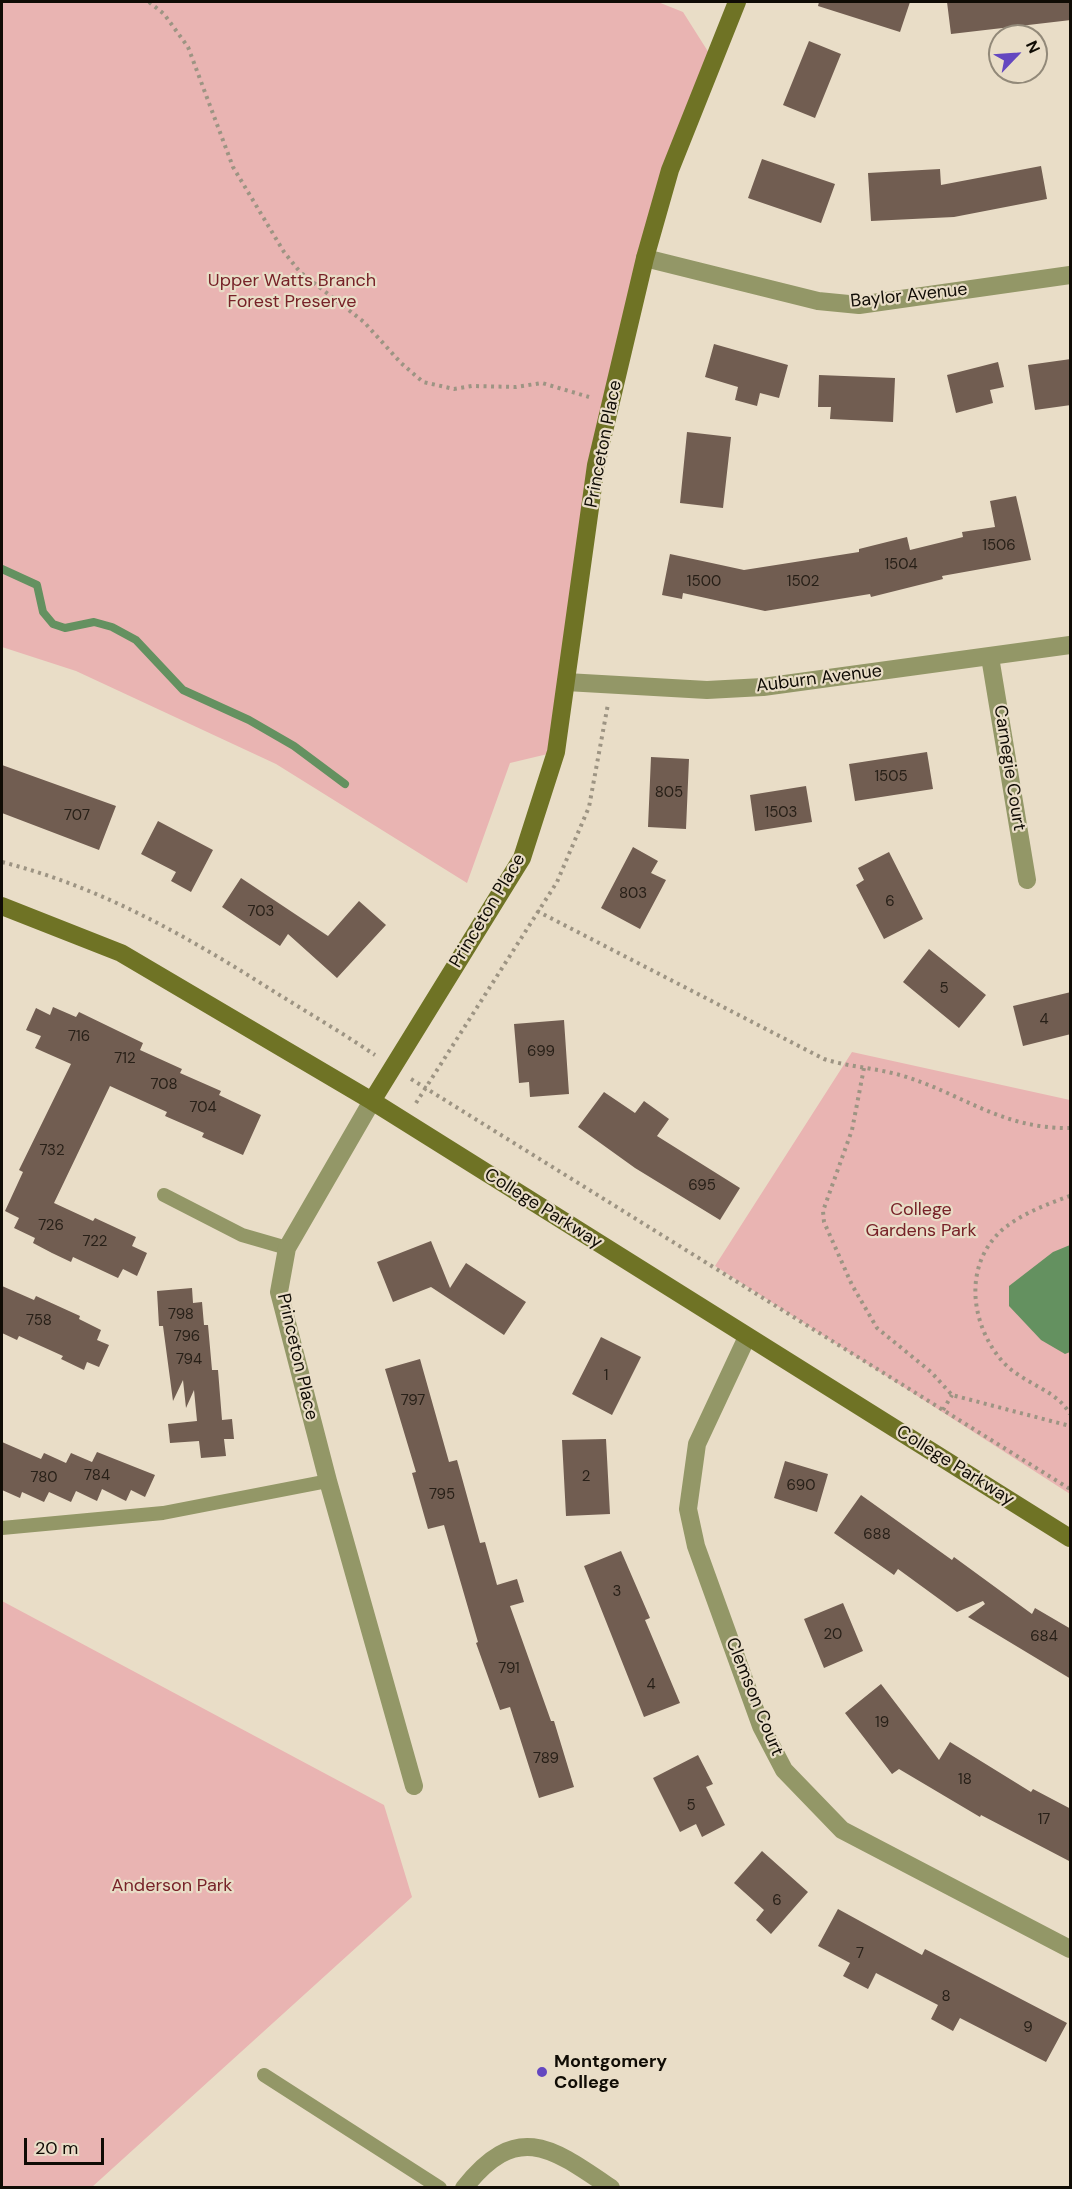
<!DOCTYPE html>
<style>
body{margin:0}
#map{position:relative;width:1072px;height:2189px;overflow:hidden;background:#e9ddc7;font-family:"DM Sans",sans-serif}
canvas{display:block}
.frame{position:absolute;inset:0;border:3px solid #100c05;pointer-events:none}
.north{position:absolute;left:988px;top:24px;width:60px;height:60px;box-sizing:border-box;background:#e9ddc7;border:2px solid #928979;border-radius:50%;rotate:65deg;font-size:16px;font-weight:700;line-height:24px;text-align:center;color:#100c05}
.north::after{content:'';display:block;margin:auto;width:21px;height:27px;background:#6447c0;clip-path:polygon(50% 0,100% 100%,50% 72%,0 100%)}
.scale{position:absolute;left:24px;top:2138px;width:80px;height:27px;box-sizing:border-box;border:3px solid #100c05;border-top:0;padding-left:8px;font-size:18px;line-height:21px;white-space:nowrap;color:#100c05;-webkit-text-stroke:4px #e9ddc7;paint-order:stroke}
</style>
<div id="map">
<canvas width="1072" height="2189"></canvas>
<div class="frame"></div>
<div class="north">N</div>
<div class="scale">20 m</div>
</div>
<script>
const context = document.querySelector('canvas').getContext('2d');
context.lineJoin = 'round';
function fill(path, color) { context.fillStyle = color; context.fill(path, 'evenodd'); }
function strokePath(path, color, width, dash) { context.strokeStyle = color; context.lineWidth = width; context.lineCap = dash ? 'butt' : 'round'; context.setLineDash(dash || []); context.stroke(path); }
function write(font, color, halo, rows, align = 'center') {
  context.font = font + ' "DM Sans",sans-serif'; context.lineWidth = 4.5; context.setLineDash([]); context.textBaseline = 'middle'; context.strokeStyle = halo; context.fillStyle = color; for (const [text, x, y, turn = 0] of rows) {
    context.save(); context.translate(x, y); context.rotate((+turn || 0) * Math.PI / 180); context.textAlign = isNaN(turn) ? turn : align; if (halo) context.strokeText(text, 0, 0); context.fillText(text, 0, 0); context.restore();
  }
}
fill(new Path2D(`
 M2,2H658L683,12L714,61L670,170L596,465L556,752L510,763L467,883L276,764L76,671L2,647Z
 M852,1052L1070,1100V1494L715,1266Z
 M2,1601L384,1805L412,1897L92,2187H2Z`), '#e9b4b2');
fill(new Path2D(`
 M1070,1245V1352L1065,1354L1041,1340L1009,1306V1286L1053,1252Z`), '#649160');
strokePath(new Path2D(`
 M2,569L37,585L43,612L53,624L65,628L94,622L112,627L136,640L183,690L249,720L294,746L345,784`), '#649160', 8);
fill(new Path2D(`
 M819,2H910L900,32L818,6Z
 M947,2H1071V20L951,34Z
 M809,41L841,54L815,118L783,105Z
 M762,159L835,184L821,223L748,198Z
 M1041,166L1047,199L954,217L871,221L868,173L940,169L941,185Z
 M714,344L788,365L779,398L760,393L757,406L735,400L738,387L705,377Z
 M1071,359V405L1035,410L1028,365Z
 M998,362L1004,387L990,390L993,403L956,413L947,375Z
 M819,375L895,378L893,422L830,419L831,407H818Z
 M687,432L731,437L723,508L680,503Z
 M1016,496L1031,560L942,576L943,579L871,597L870,594L765,611L683,593L682,599L662,595L670,554L744,570L859,552V549L907,537L910,550L963,537L962,532L995,527L990,501Z
 M927,752L933,789L855,801L849,764Z
 M651,757L689,759L686,829L648,827Z
 M2,765L116,806L99,850L2,813Z
 M806,786L812,822L755,831L750,795Z
 M158,821L213,850L191,892L171,881L176,872L141,854Z
 M633,847L658,861L651,873L666,880L640,929L601,908Z
 M889,852L923,919L884,939L856,885L864,880L858,868Z
 M241,878L328,936L359,901L386,925L337,978L288,934L280,946L222,907Z
 M929,949L986,995L959,1028L903,982Z
 M1071,992V1034L1023,1046L1013,1006Z
 M53,1007L76,1017L79,1012L143,1043L140,1050L182,1069L180,1073L221,1091L219,1095L261,1115L243,1155L202,1137L204,1133L165,1116L167,1112L110,1086L54,1203L93,1221L95,1218L136,1237L132,1246L147,1253L137,1276L123,1269L118,1278L73,1257L71,1262L52,1253L33,1243L35,1238L14,1228L19,1218L5,1211L23,1172L19,1170L71,1064L35,1048L41,1036L26,1030L36,1008L50,1015Z
 M564,1020L569,1094L530,1097L529,1082L519,1083L514,1024Z
 M604,1092L635,1113L644,1101L669,1119L657,1136L740,1188L720,1220L635,1168L578,1127Z
 M431,1241L450,1288L466,1263L526,1302L504,1335L431,1287L393,1302L377,1262Z
 M2,1286L34,1300L36,1296L80,1316L79,1319L101,1330L97,1340L109,1345L99,1367L87,1362L84,1370L61,1359L63,1356L19,1336L17,1340L2,1333Z
 M192,1288L193,1303L202,1302L204,1325H208L212,1370H218L222,1420L232,1419L234,1439H224L226,1456L201,1458L199,1441L170,1443L168,1424L197,1421L194,1390L186,1408L183,1380L173,1401L163,1326H159L157,1291Z
 M601,1337L641,1357L612,1415L572,1394Z
 M420,1359L449,1462L457,1460L480,1543L485,1542L497,1585L517,1579L524,1602L510,1606L551,1721H554L574,1787L539,1798L510,1707L500,1710L476,1643L478,1642L444,1525L428,1529L412,1473L416,1472L385,1369Z
 M606,1439L610,1514L566,1516L562,1440Z
 M2,1442L41,1459L44,1453L66,1463L71,1453L92,1462L97,1452L155,1475L145,1497L131,1490L126,1501L102,1489L97,1501L76,1491L71,1502L49,1492L44,1502L22,1492L20,1498L2,1490Z
 M785,1461L828,1474L817,1512L774,1498Z
 M861,1495L952,1560L954,1557L1032,1614L1035,1608L1071,1629V1679L968,1617L985,1604L983,1601L957,1612L898,1569L894,1575L834,1533Z
 M621,1551L650,1618L645,1620L680,1703L644,1717L584,1566Z
 M843,1603L863,1651L824,1668L804,1619Z
 M881,1684L939,1760L950,1742L1031,1792L1033,1789L1071,1809V1862L981,1815L980,1817L899,1769L892,1774L845,1713Z
 M698,1755L713,1784L706,1787L725,1825L702,1837L696,1824L680,1832L653,1778Z
 M762,1851L808,1892L771,1934L756,1920L764,1910L734,1883Z
 M838,1909L922,1955L925,1949L1067,2023L1046,2062L960,2018L953,2031L931,2019L938,2005L876,1973L868,1989L843,1976L850,1963L818,1946Z`), '#715d51');
strokePath(new Path2D(`
 M149,2L164,14L188,47L233,167L284,252L300,272L364,322L401,363L423,382L454,389L472,386L516,387L542,383L589,397
 M2,862C100,887 185,935 270,989C305,1011 341,1032 375,1055
 M537,911L824,1059C849,1067 875,1068 900,1075C962,1093 1000,1129 1070,1128
 M864,1068L852,1130L823,1211L824,1222L852,1285L877,1328L931,1372L952,1395L1070,1426
 M411,1079L1070,1489
 M416,1103L557,882L589,807L608,704
 M1070,1196C1047,1204 1021,1214 1002,1230C962,1266 971,1326 1003,1362C1023,1384 1056,1389 1070,1414
 M943,1410L952,1395`), '#9d9483', 4, [3, 4.5]);
strokePath(new Path2D(`
 M164,1195L242,1235L287,1248
 M2,1528L163,1513L328,1481
 M264,2075L440,2188`), '#939767', 14);
strokePath(new Path2D(`
 M645,258L818,301L859,305L1070,275
 M990,657L1027,880
 M566,682L707,690L763,687L1070,645
 M372,1101L287,1248L279,1292L328,1481L414,1786
 M747,1337L697,1444L688,1509L696,1546L761,1726L784,1770L842,1830L1070,1949
 M464,2188C517,2121 551,2147 611,2188`), '#939767', 18);
strokePath(new Path2D(`
 M2,906L121,953L372,1101L1070,1538
 M372,1101L522,858L556,752L596,465L645,258L670,170L737,2`), '#6f7325', 18);
for (const [x, y, r, color] of [
 [542,2072,6,"#6447c0"]
]) { const dot = new Path2D(); dot.arc(x, y, r, 0, 2 * Math.PI); context.fillStyle = color; context.fill(dot); strokePath(dot, '#e9ddc7', 2); }
write('15px', '#282018', null, [
 ["1506",999,546],
 ["1504",901,565],
 ["1500",704,582],
 ["1502",803,582],
 ["1505",891,777],
 ["805",669,793],
 ["1503",781,813],
 ["707",77,816],
 ["803",633,894],
 ["6",890,902],
 ["703",261,912],
 ["5",944,989],
 ["4",1044,1020],
 ["716",79,1037],
 ["699",541,1052],
 ["712",125,1059],
 ["708",164,1085],
 ["704",203,1108],
 ["732",52,1151],
 ["695",702,1186],
 ["726",51,1226],
 ["722",95,1242],
 ["798",181,1315],
 ["758",39,1321],
 ["796",187,1337],
 ["794",189,1360],
 ["1",606,1376],
 ["797",413,1401],
 ["784",97,1476],
 ["2",586,1477],
 ["780",44,1478],
 ["690",801,1486],
 ["795",442,1495],
 ["688",877,1535],
 ["3",617,1592],
 ["20",833,1635],
 ["684",1044,1637],
 ["791",509,1669],
 ["4",651,1685],
 ["19",882,1723],
 ["789",546,1759],
 ["18",965,1780],
 ["5",691,1806],
 ["17",1044,1820],
 ["6",777,1901],
 ["7",860,1954],
 ["8",946,1997],
 ["9",1028,2028]
]);
write('18px', '#772228', '#e9ddc7', [
 ["Upper Watts Branch",292,281],
 ["Forest Preserve",292,302],
 ["College",921,1210],
 ["Gardens Park",921,1231],
 ["Anderson Park",172,1886]
]);
write('18px', '#100c05', '#e9ddc7', [
 ["Baylor Avenue",909,296,-6],
 ["Princeton Place",604,444,-79],
 ["Auburn Avenue",819,679,-7],
 ["Carnegie Court",1009,768,81],
 ["Princeton Place",488,911,-59],
 ["College Parkway",543,1209,32],
 ["Princeton Place",297,1357,77],
 ["College Parkway",955,1466,32],
 ["Clemson Court",754,1697,68]
]);
write('bold 18px', '#100c05', '#e9ddc7', [
 ["Montgomery",554,2062],
 ["College",554,2083]
], 'left');
</script>
